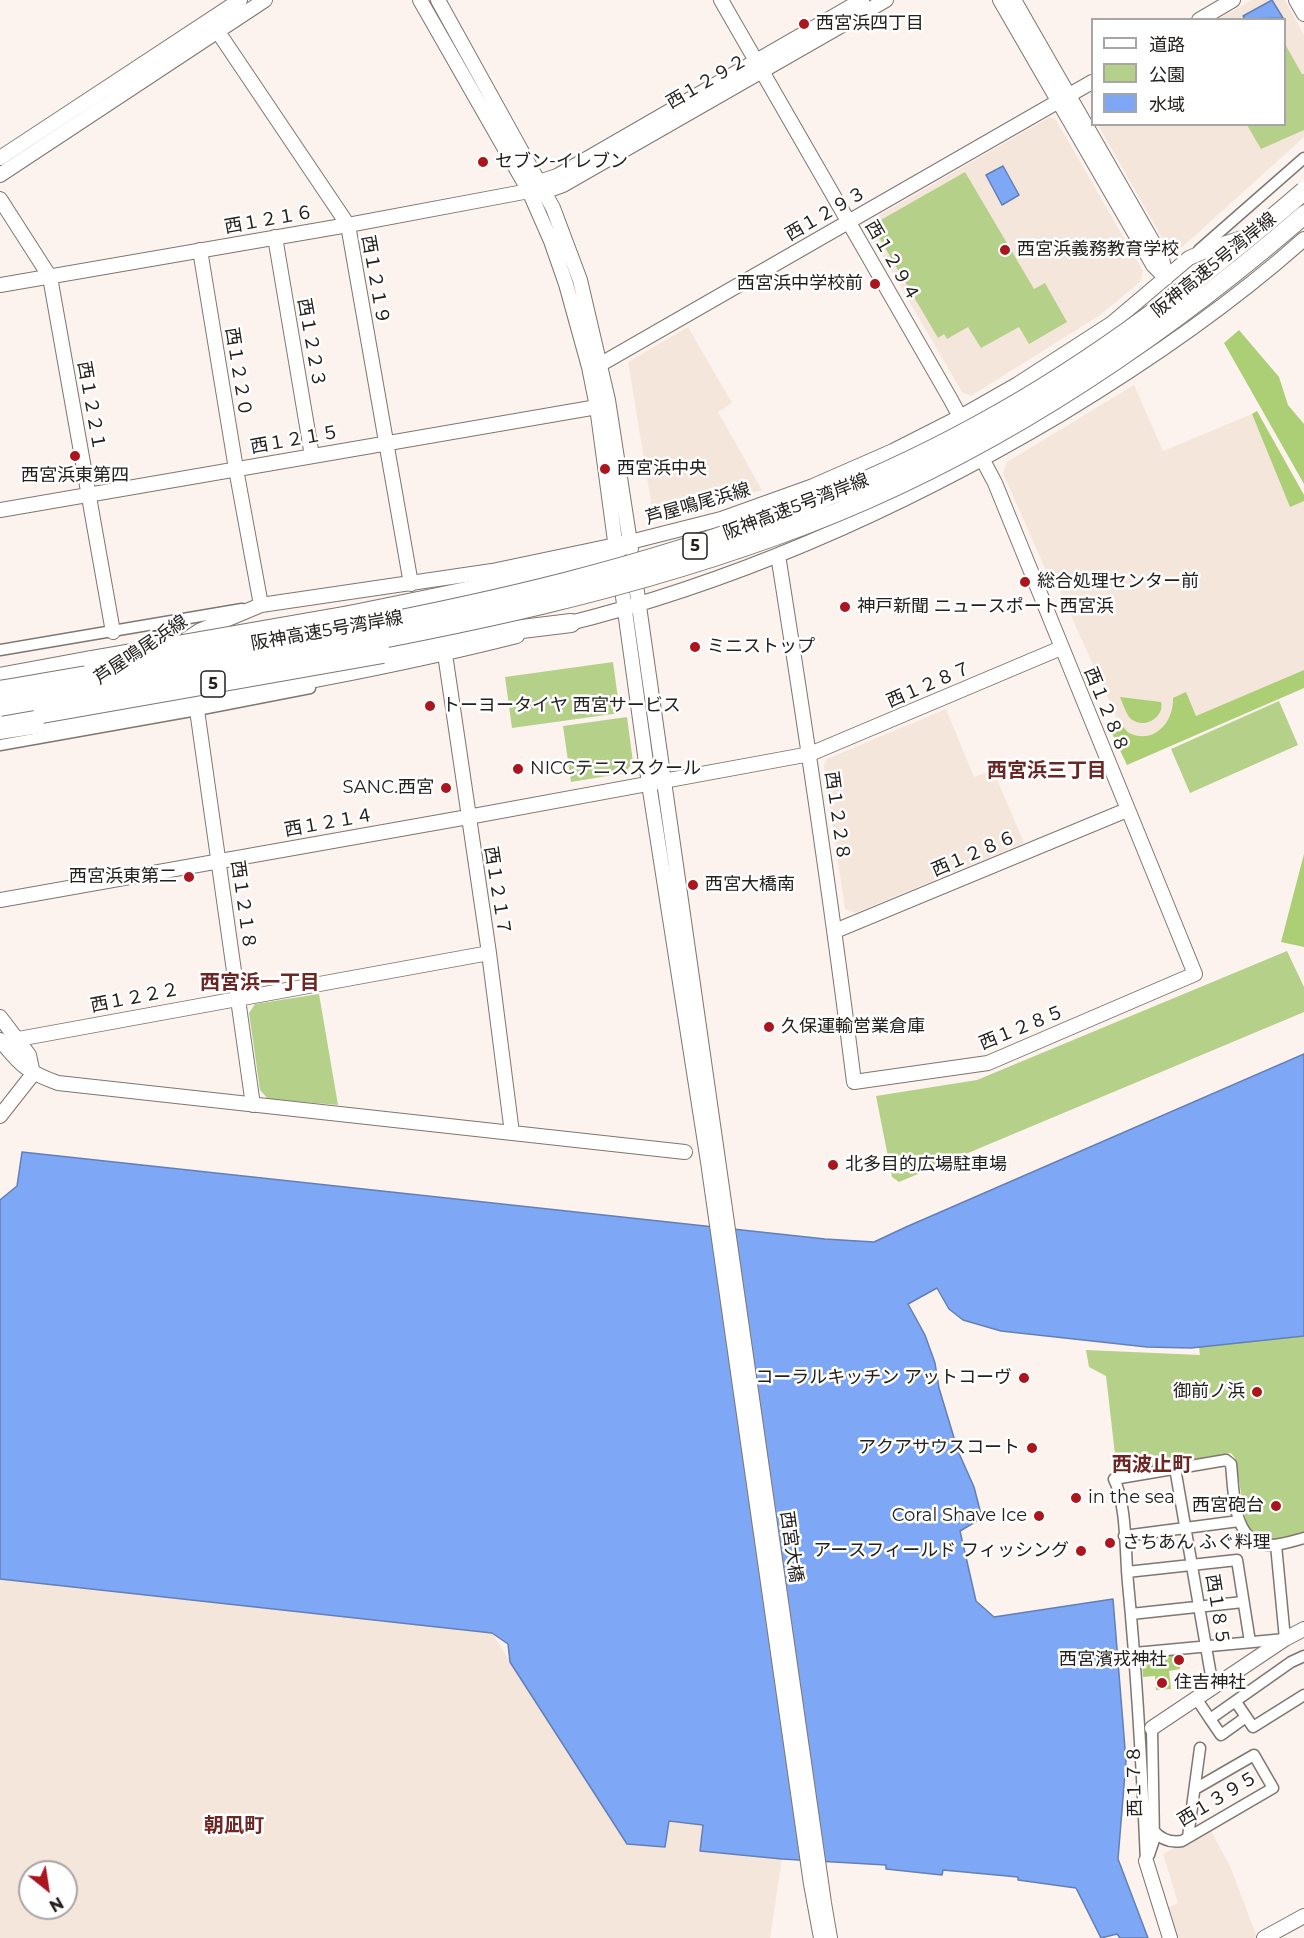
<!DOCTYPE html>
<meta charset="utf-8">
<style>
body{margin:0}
#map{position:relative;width:1304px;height:1938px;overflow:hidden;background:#fcf3ee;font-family:Montserrat,"Noto Sans JP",sans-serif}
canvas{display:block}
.legend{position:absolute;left:1091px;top:18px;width:195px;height:108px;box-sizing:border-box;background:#fff;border:2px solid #a7a6a5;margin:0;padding:8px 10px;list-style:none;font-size:18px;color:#23201e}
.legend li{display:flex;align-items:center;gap:12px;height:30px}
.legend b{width:30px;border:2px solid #a7a6a5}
.north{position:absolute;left:18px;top:1860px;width:60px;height:60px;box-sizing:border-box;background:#fff;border:2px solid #a7a6a5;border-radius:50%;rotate:150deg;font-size:16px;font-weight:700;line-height:24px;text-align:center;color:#23201e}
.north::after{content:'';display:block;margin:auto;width:21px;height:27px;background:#aa151e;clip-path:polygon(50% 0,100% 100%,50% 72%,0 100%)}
</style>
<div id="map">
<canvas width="1304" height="1938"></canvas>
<ul class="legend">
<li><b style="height:8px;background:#fff"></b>道路</li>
<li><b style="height:16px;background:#b5d089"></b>公園</li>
<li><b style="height:16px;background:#7ea8f6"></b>水域</li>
</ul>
<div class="north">N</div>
</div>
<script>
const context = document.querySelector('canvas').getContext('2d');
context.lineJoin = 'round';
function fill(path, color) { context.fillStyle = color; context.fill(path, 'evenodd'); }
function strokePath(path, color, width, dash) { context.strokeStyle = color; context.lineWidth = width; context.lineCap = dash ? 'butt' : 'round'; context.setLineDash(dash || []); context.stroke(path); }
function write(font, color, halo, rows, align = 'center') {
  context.font = font + ' Montserrat,"Noto Sans JP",sans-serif'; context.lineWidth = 5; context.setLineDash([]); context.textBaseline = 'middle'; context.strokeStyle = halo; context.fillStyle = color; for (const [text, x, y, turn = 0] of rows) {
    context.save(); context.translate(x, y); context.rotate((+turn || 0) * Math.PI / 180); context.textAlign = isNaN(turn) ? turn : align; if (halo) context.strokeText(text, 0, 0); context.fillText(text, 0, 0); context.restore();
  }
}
fill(new Path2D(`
 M1252,0H1285L1304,35V137L1179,250L1168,248L1098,125L1284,124V20L1218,19Z
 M1050,117L1056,120L1143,271L1140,282L1100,315L971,396L962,392L867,229L869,221Z
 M688,327L732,403L718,412L762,490L654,520L628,362Z
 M1134,385L1163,451L1252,414L1290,506L1304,500V670L1129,745L1056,582H1051L1003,473L1007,462Z
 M946,709L974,777L993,770L1024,843L855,913L845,909L824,766L827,759Z
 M0,1579L492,1633L627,1844L665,1847L668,1821L703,1825L700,1851L782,1859L770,1938H0ZM30,1872H66V1908H30Z
 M1210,1829L1230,1866L1257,1937L1254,1938H1176L1165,1909L1178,1903L1163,1854Z`), '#f5e6dc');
fill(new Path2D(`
 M1285,44L1302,74H1304V130L1261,149L1247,125L1284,124Z
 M965,172L1034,289L1045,283L1067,322L1029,344L1019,327L981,348L968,327L947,339L944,334L938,338L877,234L879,221Z
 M613,662L620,713L512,728L505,677Z
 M1279,701L1298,745L1190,793L1171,749Z
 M627,717L633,762L625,773L571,782L563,726Z
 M1287,951L1304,987V1012L899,1182L892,1177L876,1096L977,1080Z
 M319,994L338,1105L268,1099L260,1090L249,1013L255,1004Z
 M1304,1336V1532C1280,1538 1266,1546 1247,1527L1235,1458L1231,1453L1117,1472L1106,1376L1089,1367L1086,1350L1200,1355L1199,1347Z`), '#b5d089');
fill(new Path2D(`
 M1239,330L1279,377L1288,405L1304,424V484L1224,343Z
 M1257,411L1304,495V501L1290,507L1252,414Z
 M1304,670V688L1127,765L1109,727L1119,722C1122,725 1126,731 1129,733C1154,745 1174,722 1173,698L1186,692L1196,716Z
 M1120,697L1161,702C1165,717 1144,730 1131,719C1126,714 1123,704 1120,697Z
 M1304,854V947L1281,942Z
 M1179,1653L1180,1669L1169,1671L1171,1689L1156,1690L1155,1676L1143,1677L1142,1657Z`), '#acce74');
const water = new Path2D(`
 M1272,0L1283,18L1245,19L1243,16Z
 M1003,166L1019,195L1002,205L986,175Z
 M1304,1054V1336L1191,1348L1147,1347L1001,1331L963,1320L949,1309L937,1288L908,1304L925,1335L935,1363L939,1388L958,1451L974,1487L982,1518L960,1531L976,1601L994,1617L1113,1599L1126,1761L1118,1859L1148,1938H1120L1117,1934L1101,1938L1076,1888L1018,1880V1877L943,1870L942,1875L886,1869V1865L782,1859L700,1851L703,1825L669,1821L665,1847L627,1844L510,1662L508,1644L492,1633L0,1579V1200L17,1186L22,1152L825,1239L874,1242L906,1227Z`);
fill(water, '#7ea8f6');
strokePath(water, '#637fb5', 1.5);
const street = new Path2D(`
 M1199,250L1304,158
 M0,650L242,609
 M0,745L197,710L310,688
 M1175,1468L1213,1687
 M1124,1536L1239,1521
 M1127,1572L1237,1560L1250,1642
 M1131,1614L1243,1602
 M1135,1653L1285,1639L1276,1545
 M1196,1698L1210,1719L1291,1662L1304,1656
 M1236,1702L1253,1727L1304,1695
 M1210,1719L1221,1735L1246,1717
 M1154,1831C1161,1839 1171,1843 1182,1841L1273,1788L1254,1755L1195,1789
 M1188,1837L1200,1748
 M1149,1855L1154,1840L1152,1728
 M1146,1861C1142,1768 1137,1676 1128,1583C1125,1553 1127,1505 1114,1479L1226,1460L1231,1464C1234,1490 1232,1543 1268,1545C1279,1546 1293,1541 1304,1538`);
const secondary = new Path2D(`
 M420,0L529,191L551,241L566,284L589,367L597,407L617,556
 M438,0L553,208L580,280L608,400L631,549
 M721,0L951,400L995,483L1195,974L988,1063L854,1082C832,906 806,731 778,555
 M1000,0L1153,265L1166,278
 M1014,0L1162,258L1166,278
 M1296,0L1304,14
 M210,20L348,225L411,584
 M1199,20L1233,0
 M0,158L240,0
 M0,175L265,0
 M533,187L539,182L557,176L862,0
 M0,199L50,277L113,632
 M275,237L312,456
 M200,250L236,469L261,605
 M0,285L348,225L529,191L544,192L563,185L886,0
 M601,364L1092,82
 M0,510L597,407
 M634,571L824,1903L830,1938
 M620,575L649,784L708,1162L811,1884L821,1938
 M562,625C738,582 906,506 1061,414C1147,362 1229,306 1304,239
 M181,643L199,631L261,605L492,571L630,542L721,519L813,486L893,451L960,417L1018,384L1111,324L1189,258L1217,246L1245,237
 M445,654L489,953L512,1133
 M197,710L253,1105
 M0,732C44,725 87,720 131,713C260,691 390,668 517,636
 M0,900L468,817L810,754L1061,648
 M835,931L1127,810
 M0,1017L29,1055L33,1074
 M0,1040C20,1065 27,1072 58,1083L685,1152
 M2,1042L489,953
 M0,1116L33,1074
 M1152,1728L1285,1639L1304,1629
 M1146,1861L1170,1938
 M1264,1938L1304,1916`);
const highway = new Path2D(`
 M349,615C399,605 449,595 499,584C544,575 590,566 630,542
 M383,654L431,646L489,633L571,623
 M0,677L91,660
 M0,720L42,714`);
strokePath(street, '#7d7671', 13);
strokePath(secondary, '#7d7671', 16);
strokePath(highway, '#7d7671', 20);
strokePath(street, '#fff', 10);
strokePath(secondary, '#fff', 14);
strokePath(highway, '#fff', 18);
const highwayBridge = new Path2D(`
 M91,660L349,615
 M0,690C334,631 679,590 980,424C1098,360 1203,278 1304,191
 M0,707C91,691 182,675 274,659C454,627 633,591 805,525C990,454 1155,344 1304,215
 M42,714L383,654`);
strokePath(highwayBridge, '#7d7671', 20, []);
strokePath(highwayBridge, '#fff', 18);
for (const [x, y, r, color] of [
 [804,24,6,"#aa151e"],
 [483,162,6,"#aa151e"],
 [1005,250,6,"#aa151e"],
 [875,284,6,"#aa151e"],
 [75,456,6,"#aa151e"],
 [605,469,6,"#aa151e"],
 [1025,582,6,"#aa151e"],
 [845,607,6,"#aa151e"],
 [695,647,6,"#aa151e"],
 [430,706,6,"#aa151e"],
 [518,769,6,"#aa151e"],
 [446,788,6,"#aa151e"],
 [189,877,6,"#aa151e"],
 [693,885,6,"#aa151e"],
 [769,1027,6,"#aa151e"],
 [833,1165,6,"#aa151e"],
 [1024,1378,6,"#aa151e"],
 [1257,1392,6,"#aa151e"],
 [1032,1448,6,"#aa151e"],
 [1076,1498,6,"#aa151e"],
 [1276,1506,6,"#aa151e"],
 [1039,1516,6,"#aa151e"],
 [1110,1543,6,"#aa151e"],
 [1081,1551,6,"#aa151e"],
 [1179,1660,6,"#aa151e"],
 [1162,1683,6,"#aa151e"]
]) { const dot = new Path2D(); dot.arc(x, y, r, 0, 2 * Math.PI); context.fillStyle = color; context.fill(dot); strokePath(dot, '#fff', 2); }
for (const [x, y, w] of [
 [695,546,24],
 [213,684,24]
]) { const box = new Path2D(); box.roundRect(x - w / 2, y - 13, w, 26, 4.5); context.fillStyle = '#fff'; context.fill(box); strokePath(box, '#23201e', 1.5); }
write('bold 16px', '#23201e', null, [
 ["5",695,546],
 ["5",213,684]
]);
write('18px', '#23201e', '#fff', [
 ["西宮浜四丁目",816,24],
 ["セブン-イレブン",495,162],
 ["西宮浜義務教育学校",1017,250],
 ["西宮浜中学校前",863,284,"right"],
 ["西宮浜中央",617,469],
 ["西宮浜東第四",75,476,"center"],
 ["総合処理センター前",1037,582],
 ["神戸新聞 ニュースポート西宮浜",857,607],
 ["ミニストップ",707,647],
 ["トーヨータイヤ 西宮サービス",442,706],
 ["NICCテニススクール",530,769],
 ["SANC.西宮",434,788,"right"],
 ["西宮浜東第二",177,877,"right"],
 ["西宮大橋南",705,885],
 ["久保運輸営業倉庫",781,1027],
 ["北多目的広場駐車場",845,1165],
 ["コーラルキッチン アットコーヴ",1012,1378,"right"],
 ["御前ノ浜",1245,1392,"right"],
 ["アクアサウスコート",1020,1448,"right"],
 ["in the sea",1088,1498],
 ["西宮砲台",1264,1506,"right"],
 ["Coral Shave Ice",1027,1516,"right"],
 ["さちあん ふぐ料理",1122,1543],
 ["アースフィールド フィッシング",1069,1551,"right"],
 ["西宮濱戎神社",1167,1660,"right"],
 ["住吉神社",1174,1683]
], 'left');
write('18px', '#23201e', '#fff', [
 ["西１２９２",707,82,-30],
 ["西１２９３",826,214,-30],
 ["西１２１６",269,220,-10],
 ["西１２９４",892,261,60],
 ["阪神高速5号湾岸線",1214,265,-39],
 ["西１２１９",375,280,80],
 ["西１２２３",311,343,80],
 ["西１２２０",238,372,81],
 ["西１２２１",91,406,80],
 ["西１２１５",295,440,-10],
 ["芦屋鳴尾浜線",698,504,-16],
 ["阪神高速5号湾岸線",796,507,-21],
 ["阪神高速5号湾岸線",327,631,-10],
 ["芦屋鳴尾浜線",141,650,-34],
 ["西１２８７",929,685,-23],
 ["西１２８８",1106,710,68],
 ["西１２２８",837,816,82],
 ["西１２１４",329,823,-10],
 ["西１２８６",974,854,-23],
 ["西１２１７",497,891,81],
 ["西１２１８",243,905,82],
 ["西１２２２",135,998,-11],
 ["西１２８５",1022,1028,-22],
 ["西宮大橋",791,1547,82],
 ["西１８５",1217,1610,81],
 ["西１７８",1135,1781,-91],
 ["西１３９５",1218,1799,-31]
]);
write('bold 20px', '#6c2724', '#fff', [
 ["西宮浜三丁目",1047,771],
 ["西宮浜一丁目",260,983],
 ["西波止町",1152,1465],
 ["朝凪町",234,1826]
]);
</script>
